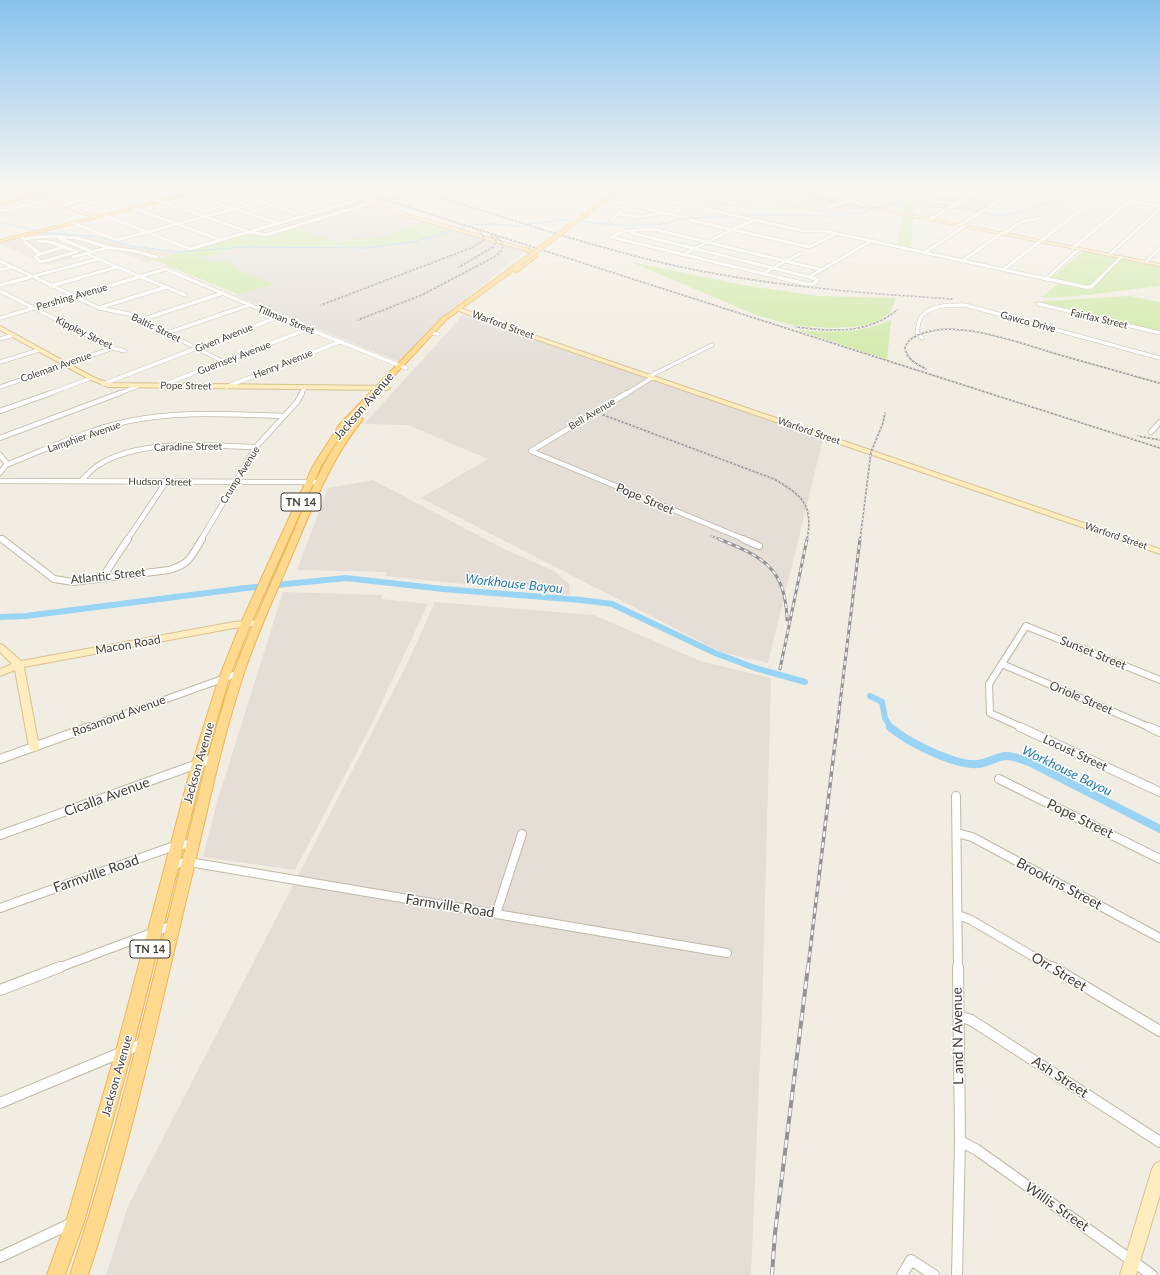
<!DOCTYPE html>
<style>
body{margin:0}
canvas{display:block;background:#f2ede2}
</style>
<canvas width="1160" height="1275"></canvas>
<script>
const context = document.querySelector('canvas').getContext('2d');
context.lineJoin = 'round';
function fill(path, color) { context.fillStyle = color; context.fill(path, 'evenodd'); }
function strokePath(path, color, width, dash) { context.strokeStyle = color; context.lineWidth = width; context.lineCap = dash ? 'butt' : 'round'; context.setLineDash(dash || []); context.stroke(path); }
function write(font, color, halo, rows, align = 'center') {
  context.font = font + ' Lato,sans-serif'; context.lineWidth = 3; context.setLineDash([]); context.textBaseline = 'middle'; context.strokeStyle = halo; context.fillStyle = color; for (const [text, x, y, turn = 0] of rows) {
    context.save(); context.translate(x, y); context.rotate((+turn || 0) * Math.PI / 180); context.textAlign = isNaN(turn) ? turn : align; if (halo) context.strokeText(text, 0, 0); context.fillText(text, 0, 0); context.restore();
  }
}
fill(new Path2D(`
 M648,189H698L754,200L743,205L736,204L730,206Z
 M915,189H1019L978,212L959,208L914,204Z
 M793,193L870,208L828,215L771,203Z
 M40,232L93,237L126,246L179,253L146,262L111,248L48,265L0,244V242Z`), '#e7ded0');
fill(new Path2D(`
 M355,202L525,251L453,308L400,362L234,295L238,294L154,260Z
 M463,315L823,439L768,663L721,652L421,498L488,459L408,425L364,424Z
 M373,480L504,549L554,571L569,584L570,595L385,576L387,572L297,570L328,488Z
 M283,592L383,595L381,599L428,604L370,727L295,870L203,857L218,799Z
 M435,602L594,615L700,661L771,678L762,1012L751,1275H106L128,1206L407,664Z`), '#e4ded7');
fill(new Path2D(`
 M698,189H755L738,197Z`), '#ede1cb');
fill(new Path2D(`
 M905,189H915L911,249L898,246Z
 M425,222L451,229L411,241L374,246H241L199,259L231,263L239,271L273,284L238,294L154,260L249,233L266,235L292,227L340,243L357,238L374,239Z
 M1083,251L1160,267V286L1087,295L1041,298L1060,282L1050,279Z
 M631,262L742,285L818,296L896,298L890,313L878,321L862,326L831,328L791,325L756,315Z
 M1129,296L1160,302V332L1031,302Z
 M891,320L887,359L797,330C833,333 858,334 891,320Z`), '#d0eaa7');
strokePath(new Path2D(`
 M951,208L999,215L1013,214L1055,201L1160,195
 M739,215L834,216L863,212L885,205L895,204L947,208
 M578,221L613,225H657L688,218L731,216
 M0,222L38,231
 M42,232L93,236L131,246L179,252L244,247L366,248L413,242L472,225L493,224L519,226L558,220L574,221`), '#99d4f5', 1);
strokePath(new Path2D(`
 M0,617L26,616L246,588L346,578L443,589L581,600L612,604L715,653L755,668L805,682
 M870,696L882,702L885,718L891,728`), '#99d4f5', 6);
strokePath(new Path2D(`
 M890,727C907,742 955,766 978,764C988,763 996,757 1005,756C1013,755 1021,760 1029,762L1160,829`), '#99d4f5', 8);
const streetFar5 = new Path2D(`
 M125,189L246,231L266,235L367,204
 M173,189L277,223
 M221,189L296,213
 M268,189L306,200
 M490,189L521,198
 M554,189L602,201
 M602,189L619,193
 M673,189L741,204
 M807,189L851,197
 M919,189L967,197
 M624,191L804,231H825L1047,279
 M919,198L955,204
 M605,199L678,216
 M514,201L542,189
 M795,203L809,195
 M62,205L94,197
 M863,206L864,205L847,199L868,189
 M72,208L106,200
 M133,208L221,240
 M827,208L845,202
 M0,211L101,189
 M617,214L640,217L662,213
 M103,215L190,249L355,201
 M930,219L982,189
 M690,220L809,247L836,234
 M611,221L622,209L632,206
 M73,223L117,240L309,189
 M960,225L1010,194L1046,192L1055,189
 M632,233L809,277
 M1003,234L1021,222L1039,218
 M22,237L26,243L40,254
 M611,237L785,279
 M611,237L625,231L653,229L822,270
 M58,238L91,251
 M24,239L49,236L77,238L111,248L135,251L156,257
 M38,241L51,242L77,252
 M64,247L40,254L35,257L41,262L76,252
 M1073,248L1130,201L1160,206
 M924,253L965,226
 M89,255L146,279
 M682,255L733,229L755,220
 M1109,255L1160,209
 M73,257L110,247
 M0,261L38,279
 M962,261L1002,233
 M1146,262L1160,248
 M0,270L12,267
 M1003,270L1087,205
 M762,274L801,253
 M23,279L98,259
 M75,279L117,267
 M132,279L166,269L189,279
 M815,279L809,277L871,241
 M1046,279L1079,249
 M1099,279L1121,257`);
const streetFar4 = new Path2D(`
 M36,278L99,308L129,314L224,362
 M144,278L185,295
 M187,278L278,317L406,368
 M781,278L806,284H814L818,280L812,278
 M1043,278L1085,287H1091L1100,278
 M1046,279L1047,278
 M0,285L27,278
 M50,286L79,278
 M0,291L113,348L125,351
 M1039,304L1160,333
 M99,308L166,287
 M0,318L136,278
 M141,320L223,293
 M167,333L249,305
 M431,333L438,334
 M922,338L917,332C918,328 918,323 920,319C928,304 951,305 965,305L1160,358
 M0,339L13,335
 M0,362L39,350
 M650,376L712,345
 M103,384L278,317
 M160,386L308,329
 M0,387L113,348
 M226,387L339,342
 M48,394L91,378
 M118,394L138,386
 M301,394L305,387
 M626,394L653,377`);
const streetFar3 = new Path2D(`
 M0,411L51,393
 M1151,432L1160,422
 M0,438L120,393
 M531,451L746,540
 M531,451L627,393
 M0,455L6,462V465L0,473
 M6,465C47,449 86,430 129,421C180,410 233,415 284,416
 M0,481L319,482
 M81,481C86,476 91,470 97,466C139,438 207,446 256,447
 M0,538L3,540
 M127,540L166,482
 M201,540L256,447L297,402L302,393`);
const streetFar2 = new Path2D(`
 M2,539L54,579L73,582L169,570C190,564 191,557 202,539
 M743,539L759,546
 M102,578L128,539
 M1002,664L1151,728
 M86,728L239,673
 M1023,728L990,713L989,684L1026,626L1160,680`);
const streetFar1 = new Path2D(`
 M1020,727L1160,792
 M1149,727L1160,732
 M0,759L89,727
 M999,779L1160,859
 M956,796L958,968
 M957,833L972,837L1160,938
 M0,835L214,758
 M173,864L189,862L727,953
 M0,908L177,845L193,844
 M496,914L522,834
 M958,915L971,920L1053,968
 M58,968L173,925`);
const street = new Path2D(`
 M1052,967L1160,1031
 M0,990L60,967
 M958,1016L971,1020L1160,1142
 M0,1103L144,1043
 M960,1141L977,1150L1152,1275
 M0,1257L70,1224
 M902,1275L911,1260L934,1275
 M957,1275L960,1141L958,967`);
const secondary = new Path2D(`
 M13,189H18L99,217L96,218Z
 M312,189H317L368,203L432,189L372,204L527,249L523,250Z
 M775,189H781L1160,264V266Z
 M457,308H461L498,323L1160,549V554L494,325L457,310Z
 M0,326L93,377L109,383L387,386L390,388L387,390L108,387L89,379L0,330Z
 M258,620L262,623L261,625L234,628L24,667L39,747L38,750L34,751L30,750L29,747L15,670L0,676V669L12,664L0,652V644L3,645L21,661L234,622Z
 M1160,1161V1195L1136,1275H1120L1152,1169L1155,1164Z`);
const primary = new Path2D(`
 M51,189H57L0,205V203Z
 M207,189H213L0,242V240Z
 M627,189H632L604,202L584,218L580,217L600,200Z
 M523,248H527L537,253L538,256L517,272L513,271L446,320L346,427L321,466L251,623L229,678L204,764L132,1051L84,1222L65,1275H47L66,1222L116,1051L192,764L219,678L241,623L313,466L340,424L442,318L517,263L521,264L532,255L523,250Z
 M356,417H359L363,419C329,461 311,511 290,560C274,597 257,634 244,673C222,739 208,808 192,875C160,1009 131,1144 88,1275H70C114,1144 146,1009 179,874C196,807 211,737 234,672C249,632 267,593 284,554C305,507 322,456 356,417Z`);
strokePath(streetFar5, '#c1b7a7', 4);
strokePath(streetFar4, '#c1b7a7', 4.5);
strokePath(streetFar3, '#c1b7a7', 6);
strokePath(streetFar2, '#c1b7a7', 8);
strokePath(streetFar1, '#c1b7a7', 10);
strokePath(street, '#c1b7a7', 12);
strokePath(secondary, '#d9c190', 2);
strokePath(primary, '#ebb757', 2);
strokePath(streetFar5, '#fff', 3);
strokePath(streetFar4, '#fff', 3.5);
strokePath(streetFar3, '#fff', 4.5);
strokePath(streetFar2, '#fff', 6);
strokePath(streetFar1, '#fff', 8);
strokePath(street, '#fff', 10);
fill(secondary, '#ffecbf');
fill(primary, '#ffd98e');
const railFar3 = new Path2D(`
 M352,189L1160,448
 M414,189C498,215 581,244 667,264C760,285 856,293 952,299
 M459,267L493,247L496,241L490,235
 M321,305L471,248L483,241V235L479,231
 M358,320L422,295L496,256L501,251L503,246L501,241L495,236
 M796,327C831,332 869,334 897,310
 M926,369C916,364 906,359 905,347C908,340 912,338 918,335C959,317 1027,346 1067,357C1098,366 1129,374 1159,383
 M601,414L774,479C803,495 814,506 807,540
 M1138,436L1160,440
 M711,536L722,540
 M860,540L871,452L883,423L885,413`);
const railFar2 = new Path2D(`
 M719,539C763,557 786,568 787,620
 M780,669L807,539
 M837,728L860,539`);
const railFar1 = new Path2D(`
 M808,968L837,727`);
const rail = new Path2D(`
 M772,1275L775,1233L808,967`);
strokePath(railFar3, '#939393', 1.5);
strokePath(railFar2, '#939393', 3);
strokePath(railFar1, '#939393', 3.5);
strokePath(rail, '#939393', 4);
strokePath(railFar3, '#fff', 1, [2]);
strokePath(railFar2, '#fff', 1.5, [4.5]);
strokePath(railFar1, '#fff', 2, [5.5]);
strokePath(rail, '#fff', 2.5, [8]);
const primaryBridge = new Path2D(`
 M519,264L582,217`);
strokePath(primaryBridge, '#ebb757', 5.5, []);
strokePath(primaryBridge, '#ffd98e', 4.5);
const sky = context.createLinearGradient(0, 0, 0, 367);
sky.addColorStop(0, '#88c1ed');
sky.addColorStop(0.51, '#f9f7f2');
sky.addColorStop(1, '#f9f7f200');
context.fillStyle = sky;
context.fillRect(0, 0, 1160, 367);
write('10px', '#443c32', '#fff', [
 ["Pershing Avenue",72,297,-16],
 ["Fairfax Street",1099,319,13],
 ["Tillman Street",286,320,22],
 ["Gawco Drive",1028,322,15],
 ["Warford Street",503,325,20],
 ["Baltic Street",156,328,26],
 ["Kippley Street",84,333,26],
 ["Given Avenue",224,338,-22],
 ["Guernsey Avenue",234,358,-21],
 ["Henry Avenue",283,364,-22],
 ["Coleman Avenue",56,367,-19],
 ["Pope Street",186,386,1],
 ["Bell Avenue",592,414,-31],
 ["Warford Street",809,431,19],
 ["Lamphier Avenue",84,437,-19],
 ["Caradine Street",188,447,-1],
 ["Crump Avenue",240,475,-58],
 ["Hudson Street",160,482,1],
 ["Warford Street",1116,536,19]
]);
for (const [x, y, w] of [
 [301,502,40],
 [150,949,40]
]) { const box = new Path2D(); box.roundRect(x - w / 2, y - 9, w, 18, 3); context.fillStyle = '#fff'; context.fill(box); strokePath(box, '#443c32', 1); }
write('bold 11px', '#443c32', null, [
 ["TN 14",301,502],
 ["TN 14",150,949]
]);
write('12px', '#443c32', '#fff', [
 ["Jackson Avenue",364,406,-49],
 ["Pope Street",645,499,23],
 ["Atlantic Street",108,576,-6],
 ["Macon Road",128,645,-10],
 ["Sunset Street",1093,653,22],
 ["Oriole Street",1081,698,23],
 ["Rosamond Avenue",119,716,-20],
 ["Locust Street",1075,753,25],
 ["Jackson Avenue",199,763,-74],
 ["Jackson Avenue",117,1076,-74]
]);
write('italic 13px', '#247bae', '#fff', [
 ["Workhouse Bayou",514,584,6],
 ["Workhouse Bayou",1067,771,26]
]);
write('14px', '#443c32', '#fff', [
 ["Cicalla Avenue",107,797,-20],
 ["Pope Street",1080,819,26],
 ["Farmville Road",96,874,-19],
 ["Brookins Street",1059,884,28],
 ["Farmville Road",450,906,9],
 ["Orr Street",1059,972,31],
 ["L and N Avenue",958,1036,-91],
 ["Ash Street",1060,1077,33],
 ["Willis Street",1057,1207,35]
]);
</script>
